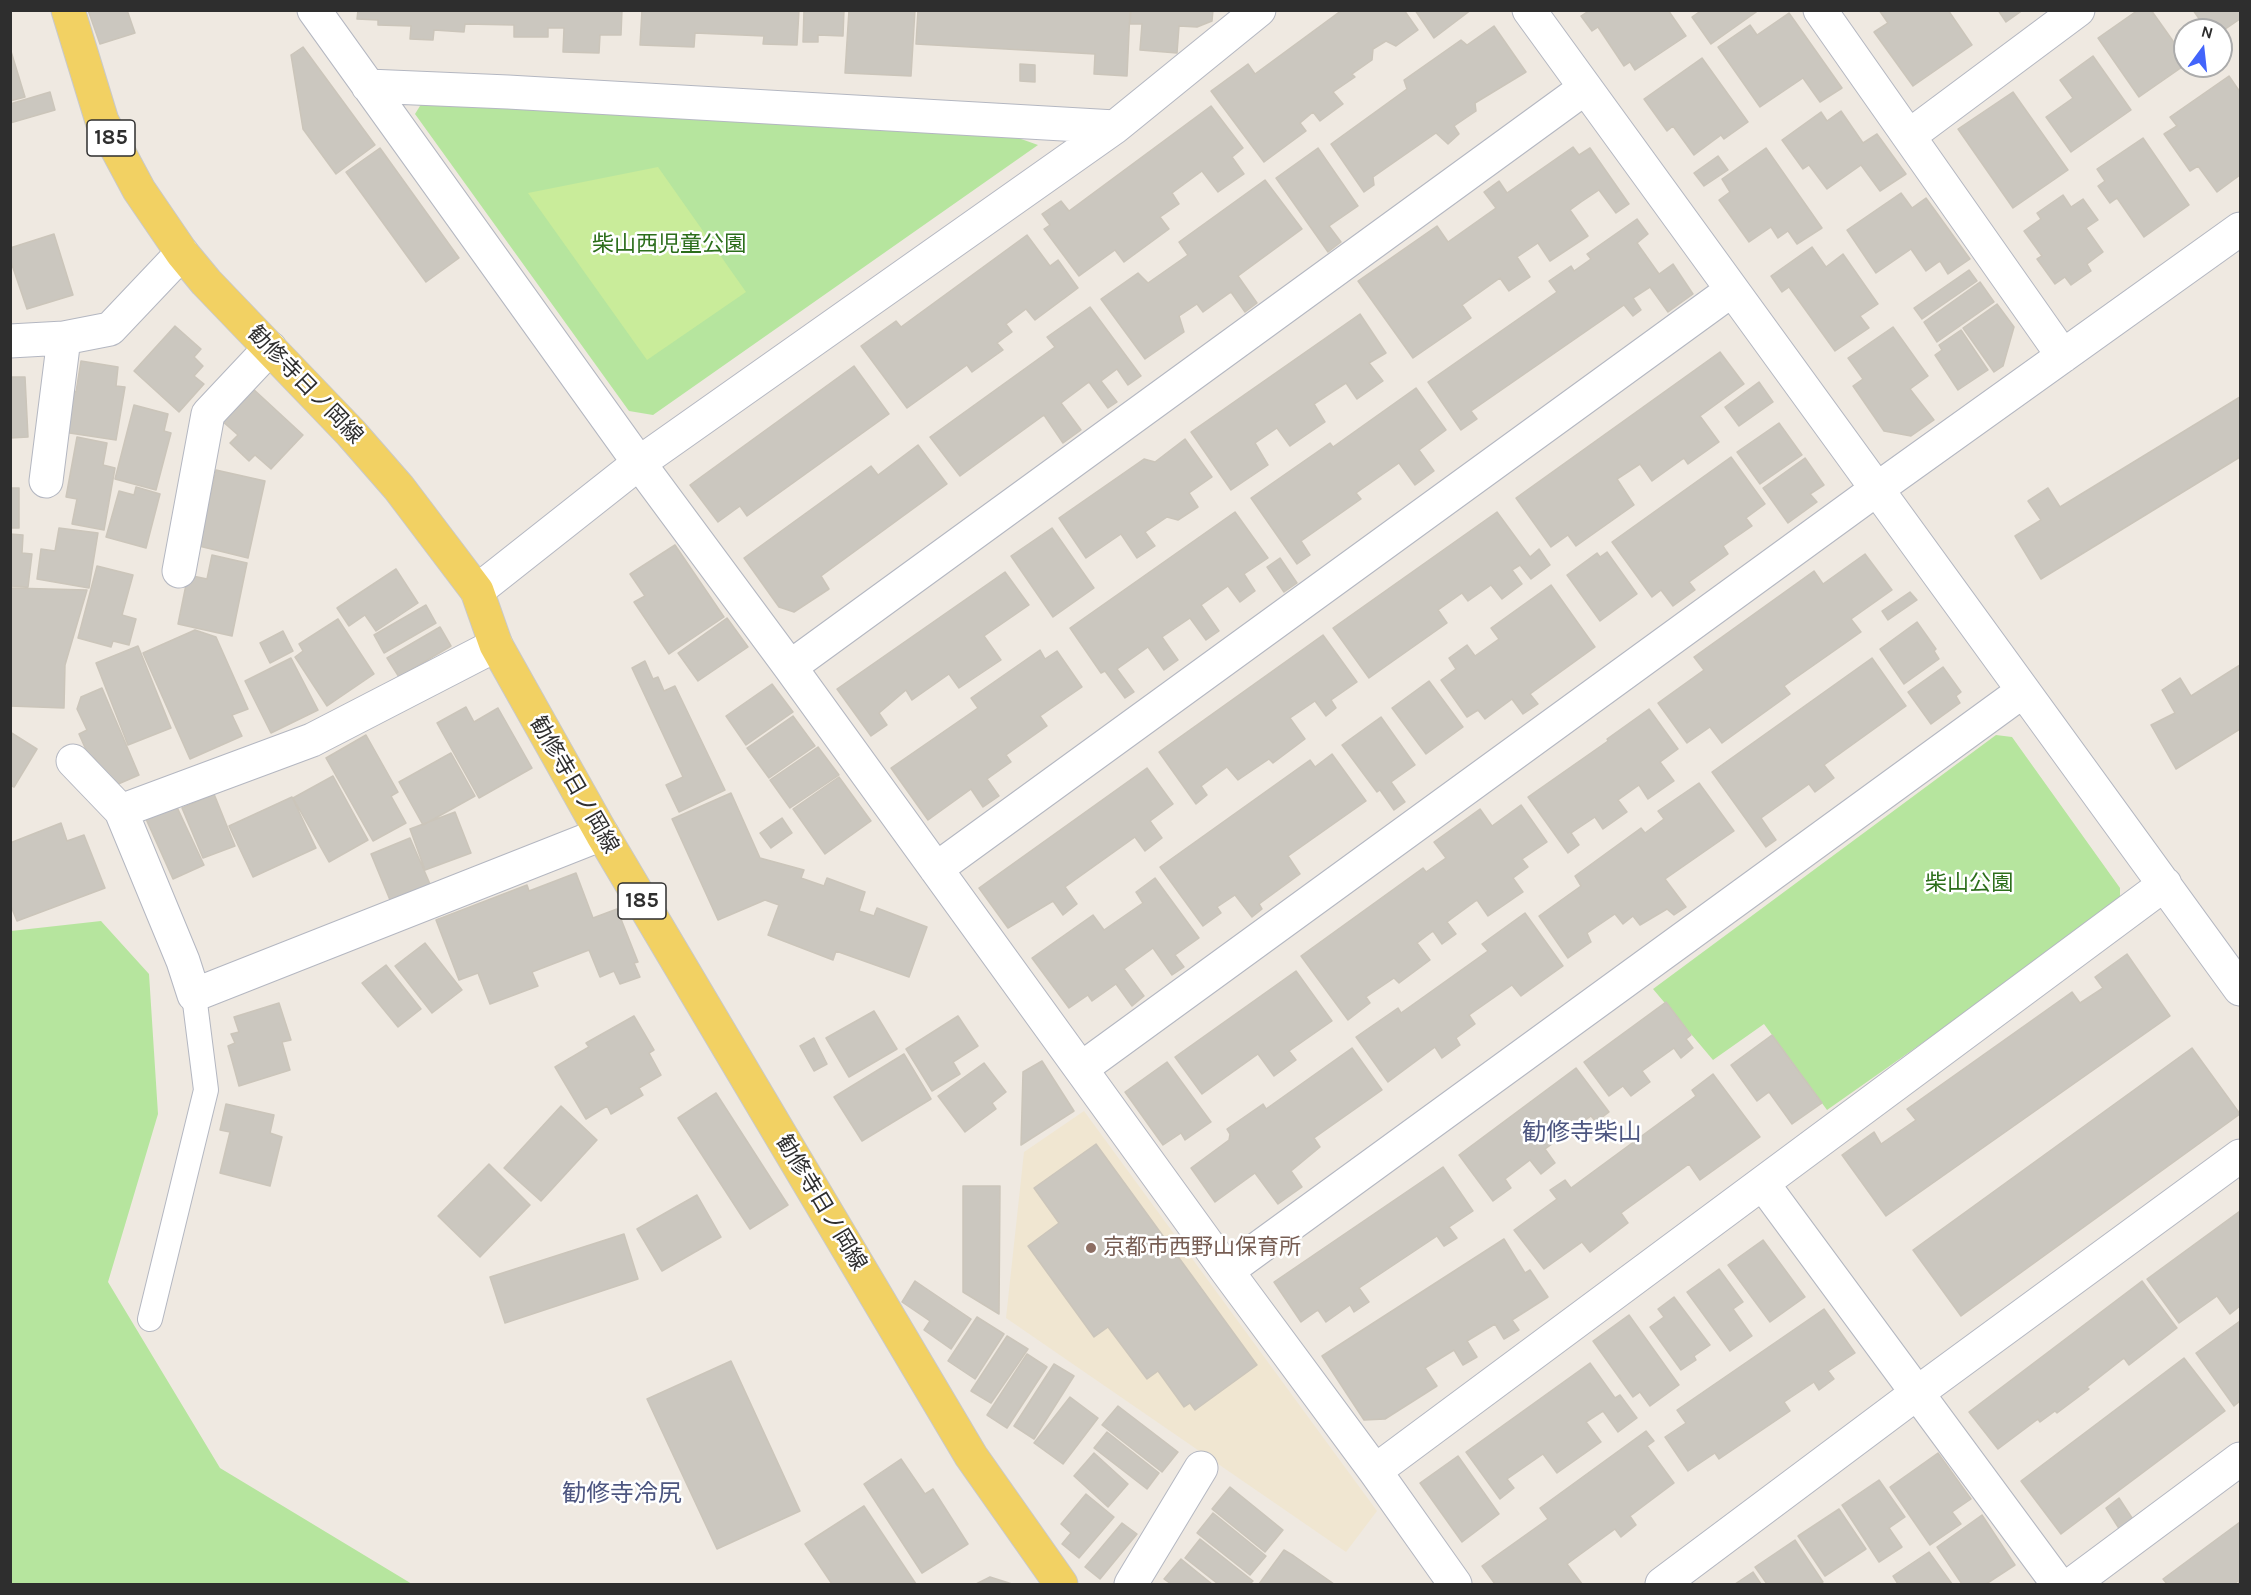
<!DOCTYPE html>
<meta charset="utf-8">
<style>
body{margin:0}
#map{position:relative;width:2251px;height:1595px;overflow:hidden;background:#efe9e1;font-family:Karla,sans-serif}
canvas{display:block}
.frame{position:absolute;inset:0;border:12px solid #2e2e2e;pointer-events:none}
.north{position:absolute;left:2173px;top:18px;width:60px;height:60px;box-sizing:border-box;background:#fff;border:2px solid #ababab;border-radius:50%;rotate:15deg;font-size:16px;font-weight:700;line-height:24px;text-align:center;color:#2e2e2e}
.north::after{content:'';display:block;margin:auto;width:21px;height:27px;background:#4264fb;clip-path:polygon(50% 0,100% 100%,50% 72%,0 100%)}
</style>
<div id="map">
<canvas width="2251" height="1595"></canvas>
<div class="frame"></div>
<div class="north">N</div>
</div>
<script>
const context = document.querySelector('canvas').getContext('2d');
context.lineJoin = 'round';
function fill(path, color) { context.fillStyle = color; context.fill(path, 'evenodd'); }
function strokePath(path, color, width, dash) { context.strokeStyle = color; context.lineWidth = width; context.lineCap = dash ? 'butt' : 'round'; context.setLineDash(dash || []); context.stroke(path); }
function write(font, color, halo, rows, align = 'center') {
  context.font = font + ' Karla,"Noto Sans JP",sans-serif'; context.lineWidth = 5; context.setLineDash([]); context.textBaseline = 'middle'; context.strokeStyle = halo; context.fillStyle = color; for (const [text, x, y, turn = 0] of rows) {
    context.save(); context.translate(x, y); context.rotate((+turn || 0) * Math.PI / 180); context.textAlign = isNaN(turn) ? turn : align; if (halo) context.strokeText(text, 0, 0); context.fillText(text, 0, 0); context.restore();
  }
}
fill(new Path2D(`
 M1084,1111L1377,1511L1346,1552L1006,1318L1024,1152Z`), '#f0e6d1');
fill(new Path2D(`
 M423,101L993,129L1038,145L653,415L629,411L415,114Z
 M1996,735L2012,737L2120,888V904L1827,1110L1764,1024L1713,1060L1653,989Z
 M101,921L149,974L158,1114L108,1282L220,1468L412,1584H11V931Z`), '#b6e59e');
fill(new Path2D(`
 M658,167L746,292L647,360L528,193Z`), '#c9ec9a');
const building = new Path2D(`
 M88,10H127L135,33L100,44Z
 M358,10H622L621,35H600L599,53L563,52L564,28H548V37H514V25L465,24L464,32L434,30L433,40L410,39L411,26L378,25V20L357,19Z
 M642,10H799L797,45L763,44L764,36L695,33L694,47L640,45Z
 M804,10H844L843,36L818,35V42H803Z
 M849,10H915L911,76L845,73Z
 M918,10H1130L1127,76L1094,74L1095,54L916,44Z
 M1131,10H1213L1212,21L1197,27L1179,26L1177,53L1140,50L1142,24H1130Z
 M1342,10H1404L1418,30L1396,46L1386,41L1373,49L1372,60L1352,74L1355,77L1333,92L1343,104L1320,121L1313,112L1300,123L1306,131L1264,162L1211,91L1248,64L1255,74Z
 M1415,10H1471L1434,38Z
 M1590,10H1668L1686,36L1635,70L1630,62L1624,66L1598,27L1592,31L1581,16Z
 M1702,10H1759L1711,44L1692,17Z
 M1879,10H1948L1972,45L1913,86L1874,32L1888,23Z
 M1998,10H2023L2006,22Z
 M2138,10H2151L2185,58V65L2139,97L2098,38Z
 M2193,10H2240V19L2221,32V30H2207Z
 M1789,13L1842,88L1820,102L1803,78L1760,107L1718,47L1750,25L1757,35Z
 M1494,26L1526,72L1475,103L1476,111L1454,126L1459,134L1448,144L1436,133L1373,177L1374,185L1364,192L1331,144L1407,89L1404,80L1461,40L1467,45Z
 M303,47L375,145L336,174L303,129L291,55Z
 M10,48L25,97L10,101Z
 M2093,56L2131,110L2071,152L2046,117L2073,98L2060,80Z
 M1702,58L1748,122L1724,139L1721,135L1694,155L1673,126L1667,131L1644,99Z
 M1020,64L1035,65V82L1020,81Z
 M2229,76L2240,92V175L2217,192L2198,166L2190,171L2164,134L2177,126L2170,117Z
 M50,92L55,110L10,123V104Z
 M2013,92L2068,170L2013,208L1958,129Z
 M1211,106L1243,148L1232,157L1244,174L1218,192L1202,171L1172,193L1179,204L1160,217L1169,229L1124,262L1115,250L1079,276L1044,229L1050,225L1042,214L1061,201L1069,211Z
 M1841,111L1863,143L1877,134L1906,174L1880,191L1861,165L1827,189L1809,165L1803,169L1782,140L1821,112L1827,121Z
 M2143,138L2189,205L2144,237L2117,198L2110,203L2098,186L2105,181L2097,169Z
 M1573,147L1579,155L1590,148L1629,204L1616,213L1599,190L1581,202L1570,210L1588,236L1550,261L1538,243L1517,257L1530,277L1509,291L1500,278L1462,305L1471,318L1413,358L1358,281L1437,226L1448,242L1496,208L1484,192L1499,181L1507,193Z
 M380,148L459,258L426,282L346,172Z
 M1318,148L1358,206L1329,226L1341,242L1328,252L1276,178Z
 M1766,148L1822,228L1797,244L1788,231L1778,238L1771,227L1749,242L1719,200L1730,192L1722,179Z
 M1718,156L1728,170L1704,186L1694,173Z
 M1265,180L1302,229L1238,276L1257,303L1245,312L1231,292L1203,312L1197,304L1179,316L1184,332L1145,359L1101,299L1138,273L1148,283L1188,255L1179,242Z
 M1901,193L1912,208L1926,198L1970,259L1948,274L1940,261L1926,271L1911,249L1876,273L1847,230Z
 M2063,195L2071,207L2083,199L2098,220L2086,228L2103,252L2087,264L2091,271L2071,285L2065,277L2055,284L2037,259L2042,256L2024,231L2041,219L2037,213Z
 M1637,219L1648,234L1637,243L1659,274L1673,264L1693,294L1668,312L1650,287L1633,298L1641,310L1633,316L1624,305L1471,411L1477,419L1461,430L1428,382L1557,292L1549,281L1571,266L1574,271L1591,259L1587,254Z
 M54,234L73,295L27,309L10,259V248Z
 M1027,235L1050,266L1058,260L1078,288L1035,320L1026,309L1006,324L1012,332L997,343L1003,350L972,372L967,365L907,408L861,346L896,321L901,327Z
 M1812,247L1826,267L1843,254L1878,304L1860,316L1869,328L1835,351L1789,287L1782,292L1771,276Z
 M1969,270L1977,281L1922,319L1914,308Z
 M1980,282L1994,302L1937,342L1924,322Z
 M1997,304L2014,327L2003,366L1994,372L1963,328Z
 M1090,307L1141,376L1128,385L1117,369L1101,381L1117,402L1108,408L1089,382L1061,403L1081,430L1063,443L1044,415L960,476L930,437L1055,347L1047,337Z
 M1360,314L1386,353L1369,363L1383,381L1357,399L1346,383L1314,404L1325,422L1290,446L1277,428L1255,443L1268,465L1231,490L1191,432Z
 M175,326L201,349L194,357L203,366L194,376L204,384L179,412L134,371Z
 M1893,327L1928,376L1910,389L1934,420L1911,436L1884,431L1853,386L1863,379L1848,358Z
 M1961,330L1988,370L1958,390L1935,355L1942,350L1939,345Z
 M1720,352L1744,384L1700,416L1719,442L1688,464L1684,458L1652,481L1640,464L1617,479L1634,505L1576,546L1568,535L1551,547L1516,498Z
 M81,361L118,367L116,386L125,387L116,440L63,432L69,390L76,392Z
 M854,366L889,414L747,516L740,506L718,522L690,485Z
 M10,377H25L28,437L10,438Z
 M1759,382L1773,402L1739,426L1725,407Z
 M251,387L303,435L271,469L255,455L249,461L230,443L238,435L221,420Z
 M1416,388L1446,430L1419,450L1434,471L1415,485L1399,463L1356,493L1361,499L1301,541L1310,555L1297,564L1251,498L1330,443L1333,447Z
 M2240,397V457L2041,579L2015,536L2041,520L2028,501L2048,488L2060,507Z
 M134,405L168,414L164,431L171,433L156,490L115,479Z
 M1779,423L1802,455L1760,484L1737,452Z
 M77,437L107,443L103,465L115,468L104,530L72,524L77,499L66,497Z
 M1185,439L1212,477L1189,493L1198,507L1178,520L1167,517L1145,532L1155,546L1137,558L1121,534L1086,558L1059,518L1144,459L1155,462Z
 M918,445L947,484L821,576L829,589L794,612L779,607L744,558L871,466L878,475Z
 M1731,457L1765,504L1746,518L1752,526L1723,546L1728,554L1689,582L1695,590L1673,606L1661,590L1652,597L1612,542Z
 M1805,458L1824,485L1810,494L1817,502L1788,523L1763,488Z
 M216,470L265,481L248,558L199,546Z
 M136,487L160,494L146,548L106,537L119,491L134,495Z
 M10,488H19V528H10Z
 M1235,512L1268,558L1244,574L1255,591L1240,602L1228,586L1201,605L1219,631L1206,640L1190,618L1162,637L1178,660L1164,670L1148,647L1117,669L1134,692L1125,698L1105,671L1101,673L1070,628Z
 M1497,512L1530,557L1539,549L1550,565L1531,579L1520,565L1512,570L1522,584L1502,599L1491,585L1468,601L1462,593L1438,610L1447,623L1369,678L1333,628Z
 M59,528L98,533L89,588L37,579L41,549L55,551Z
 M1052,528L1094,588L1053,617L1011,556Z
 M10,534L23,535L22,553L32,554L28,587L10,586Z
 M675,545L724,617L669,654L634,602L645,596L630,574Z
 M1607,552L1637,594L1600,621L1567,575L1597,553L1600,557Z
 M1865,554L1892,590L1851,619L1861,632L1784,686L1790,694L1722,743L1710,727L1687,743L1658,703L1704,670L1694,657L1814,571L1823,584Z
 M212,555L247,563L232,636L178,624L188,575L207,579Z
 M1280,558L1297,583L1284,592L1267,567Z
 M97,566L133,575L122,615L136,619L129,645L113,641L111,647L78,638Z
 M396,569L418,603L376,631L365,615L349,626L337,608Z
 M1005,572L1029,605L984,636L1001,660L959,688L949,674L912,700L906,690L879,713L887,725L871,736L837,689Z
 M1551,585L1595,647L1530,694L1538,704L1523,714L1512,699L1485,719L1478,710L1467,717L1441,680L1456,669L1449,658L1467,645L1475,656L1499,639L1491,628Z
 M10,588L87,590L65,665L64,708L10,706Z
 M1910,592L1917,600L1888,620L1882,611Z
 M426,605L436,623L384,653L374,635Z
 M727,618L748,647L698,681L678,653Z
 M338,619L374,674L327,706L295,657L303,651L299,644Z
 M1917,622L1936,649L1934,651L1939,659L1904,684L1880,649Z
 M440,627L451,646L399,677L387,658Z
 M195,630L216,637L248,709L232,715L242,736L190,759L143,653Z
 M283,631L293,651L270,663L260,643Z
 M1323,635L1357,682L1331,700L1336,708L1326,716L1315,701L1290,718L1305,739L1273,763L1269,759L1238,780L1227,767L1201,786L1207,795L1196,804L1159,752Z
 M138,646L171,728L128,745L96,663Z
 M1040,650L1045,659L1057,651L1082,687L1040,716L1047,726L1006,755L1011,762L987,779L999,796L983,807L971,789L928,820L891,768L978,708L971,698Z
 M291,658L318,710L271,733L245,681Z
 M1872,658L1906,706L1824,765L1834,778L1815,792L1809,784L1761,818L1776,840L1766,847L1712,772Z
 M645,661L653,679L658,677L664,691L675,686L725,790L679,812L666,785L683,777L632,668Z
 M2240,665V729L2176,769L2151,725L2175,713L2162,690L2180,678L2191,696Z
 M1943,667L1961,692L1956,696L1960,703L1931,724L1908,692Z
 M1429,681L1463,727L1426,754L1392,708Z
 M772,684L793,712L746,745L726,716Z
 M102,688L139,775L109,788L95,758L90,759L79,734L87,730L77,709L81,697Z
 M466,707L474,722L498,708L532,768L479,798L437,723Z
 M1649,709L1678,749L1660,762L1674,781L1648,799L1639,785L1618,800L1627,812L1603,829L1595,817L1571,833L1579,845L1568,853L1528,797L1608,741L1607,739Z
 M793,716L815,746L769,778L747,748Z
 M1381,717L1415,765L1391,782L1405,802L1394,810L1380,790L1377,792L1342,745Z
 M10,732L37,749L14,787L10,785Z
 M366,735L398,792L391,796L406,823L373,841L326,758Z
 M818,747L839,775L790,808L770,780Z
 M451,753L475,796L423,825L399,782Z
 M1332,754L1366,801L1288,856L1300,874L1259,904L1262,909L1252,917L1235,895L1217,907L1221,913L1203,926L1160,867L1310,760L1315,767Z
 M1147,768L1173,804L1150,821L1162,838L1145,851L1135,837L1065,887L1077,904L1063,915L1053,901L1008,928L979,888Z
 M333,776L368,840L329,862L293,798Z
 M839,777L871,821L825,854L793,809Z
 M1699,783L1734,831L1665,879L1686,907L1674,915L1667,909L1640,925L1633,916L1623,924L1615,914L1587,933L1591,942L1568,958L1539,916L1581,886L1575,876L1641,828L1645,833L1664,819L1658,811Z
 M731,793L760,858L804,870L801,878L824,886L827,878L865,892L859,911L874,916L877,908L927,927L909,977L836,951L833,960L768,935L779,905L765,900L718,920L672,819Z
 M214,794L235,846L203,858L182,808Z
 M292,797L316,848L253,877L229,826Z
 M176,805L204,865L173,879L146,819Z
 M1521,805L1547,842L1522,859L1528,867L1513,878L1523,892L1488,916L1477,900L1447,922L1456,934L1442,944L1433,931L1417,943L1430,960L1399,983L1394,978L1366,997L1370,1003L1348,1020L1301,956L1423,868L1426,872L1446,858L1434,842L1480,809L1492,826Z
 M455,812L471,853L425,870L410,829Z
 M782,818L792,833L771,848L760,833Z
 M61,823L67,841L84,835L105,888L17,921L10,904V843Z
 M410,838L430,884L390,900L371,854Z
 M576,873L593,918L617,909L638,962L634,963L640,977L620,984L614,971L600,977L589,950L532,972L538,986L490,1004L478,973L459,980L436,920L527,885L529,891Z
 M1155,878L1199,938L1175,955L1184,967L1172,975L1153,948L1124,969L1144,996L1132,1006L1116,984L1092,1001L1088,995L1069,1008L1032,958L1093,915L1104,930L1143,903L1136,892Z
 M1525,913L1563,966L1521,996L1512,985L1469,1015L1475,1024L1456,1038L1460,1045L1442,1058L1435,1047L1388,1082L1356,1037L1398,1008L1401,1013L1488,951L1482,944Z
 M425,943L462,990L432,1013L395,966Z
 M2127,954L2170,1016L1886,1216L1842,1155L1874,1132L1881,1144L1916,1120L1907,1109L2072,992L2080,1003L2103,988L2095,977Z
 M386,965L421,1009L398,1027L362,983Z
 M1296,971L1332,1021L1289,1051L1296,1060L1274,1076L1258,1054L1202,1094L1175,1057Z
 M1666,1002L1691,1035L1686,1039L1693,1048L1681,1058L1674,1048L1642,1071L1650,1082L1631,1096L1623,1086L1609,1096L1584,1062Z
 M279,1003L291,1040L282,1042L290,1070L239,1086L228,1046L235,1043L231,1034L239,1032L234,1017Z
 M874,1011L897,1049L849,1077L826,1038Z
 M634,1016L654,1050L649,1053L661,1075L639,1088L643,1095L611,1114L607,1106L586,1119L555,1067L589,1047L586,1043Z
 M958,1016L978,1046L953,1062L960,1074L932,1091L906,1049Z
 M1772,1035L1822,1103L1792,1124L1769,1092L1757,1101L1731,1065Z
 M814,1038L827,1064L814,1071L800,1046Z
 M1352,1048L1382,1090L1314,1138L1320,1147L1291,1171L1302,1187L1278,1204L1255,1173L1215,1202L1191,1168L1229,1140L1230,1134L1227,1129L1263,1104L1266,1109Z
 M2192,1048L2240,1114L1961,1316L1913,1250Z
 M904,1054L931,1099L862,1141L834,1097Z
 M1042,1061L1074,1111L1021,1145L1023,1072Z
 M1167,1062L1211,1122L1185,1140L1181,1133L1163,1145L1125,1092Z
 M984,1063L1006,1092L992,1103L996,1109L965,1132L938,1096Z
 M1576,1068L1609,1112L1596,1122L1591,1116L1545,1149L1555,1163L1541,1174L1530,1160L1505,1179L1511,1188L1493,1201L1459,1155Z
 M1713,1074L1760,1137L1700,1180L1689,1164L1621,1213L1628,1223L1590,1252L1582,1242L1544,1269L1514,1230L1557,1199L1550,1190L1565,1180L1571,1188L1696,1096L1692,1090Z
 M716,1093L788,1205L750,1229L678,1118Z
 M226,1104L274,1115L270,1133L282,1137L270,1186L220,1173L230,1132L220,1130Z
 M561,1106L597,1140L541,1201L504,1168Z
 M1096,1144L1257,1365L1195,1410L1190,1403L1184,1407L1158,1371L1147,1379L1108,1327L1094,1337L1028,1246L1059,1223L1034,1188Z
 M489,1164L530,1205L480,1257L438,1216Z
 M1443,1167L1473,1211L1449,1227L1457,1238L1444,1246L1437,1236L1359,1288L1369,1302L1354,1312L1350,1305L1326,1322L1318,1310L1301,1322L1274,1282Z
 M963,1186H1000L999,1314L963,1292Z
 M697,1195L721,1237L662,1271L637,1229Z
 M2240,1211V1306L2230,1314L2217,1296L2179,1323L2147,1279Z
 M624,1234L638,1279L505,1323L490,1277Z
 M1504,1239L1525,1273L1530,1270L1548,1297L1512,1320L1519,1330L1504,1339L1495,1324L1467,1341L1477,1357L1463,1365L1454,1350L1425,1368L1437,1386L1385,1419L1364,1420L1322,1356Z
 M1763,1240L1805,1297L1770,1322L1728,1265Z
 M1719,1269L1743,1302L1733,1309L1752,1336L1730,1351L1687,1292Z
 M915,1281L971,1319L951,1349L924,1330L930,1321L902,1302Z
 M2142,1281L2177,1328L2129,1365L2124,1358L2087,1387L2089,1389L2057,1413L2055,1411L2040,1422L2038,1419L1998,1449L1969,1412Z
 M1674,1297L1710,1345L1694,1356L1696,1360L1681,1370L1650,1327L1664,1317L1658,1309Z
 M1824,1309L1855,1353L1828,1371L1834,1379L1819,1390L1814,1382L1784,1402L1790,1411L1719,1459L1715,1453L1688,1471L1665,1437L1686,1423L1677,1410Z
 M1629,1315L1679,1385L1650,1406L1640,1392L1633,1397L1593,1341Z
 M977,1317L1004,1334L975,1379L948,1361Z
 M2240,1321V1401L2234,1406L2196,1353Z
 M1007,1336L1028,1349L991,1403L971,1391Z
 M1027,1354L1047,1367L1007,1428L987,1415Z
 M2184,1358L2225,1411L2061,1534L2021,1481Z
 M731,1361L800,1511L717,1549L647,1399Z
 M1590,1363L1615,1398L1620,1395L1637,1418L1618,1432L1603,1411L1586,1422L1601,1442L1557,1473L1543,1454L1507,1479L1514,1488L1500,1499L1466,1452Z
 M1054,1364L1074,1376L1034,1439L1014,1426Z
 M1070,1397L1098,1418L1063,1464L1034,1443Z
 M1118,1406L1178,1452L1162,1472L1102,1425Z
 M1646,1431L1654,1441L1647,1446L1674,1483L1630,1516L1636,1525L1621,1537L1615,1529L1567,1564L1582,1584H1495L1482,1566L1548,1519L1540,1508Z
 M1107,1432L1159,1473L1147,1489L1094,1448Z
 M1094,1453L1128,1484L1108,1507L1074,1476Z
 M1938,1453L1971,1499L1952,1512L1961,1524L1930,1545L1890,1487Z
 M1458,1456L1499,1514L1462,1542L1420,1483Z
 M901,1459L925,1494L933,1489L968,1544L922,1573L864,1484Z
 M1879,1480L1905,1517L1889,1528L1902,1547L1879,1562L1842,1505Z
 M1230,1487L1283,1530L1265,1552L1212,1509Z
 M1086,1494L1114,1517L1079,1558L1062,1544L1071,1533L1061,1524Z
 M2119,1498L2134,1521L2120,1530L2106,1508Z
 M864,1506L916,1584H832L805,1544Z
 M1839,1509L1866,1549L1825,1576L1798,1536Z
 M1213,1513L1266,1556L1250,1575L1197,1533Z
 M1982,1515L2015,1565L1986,1584H1962L1937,1547Z
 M2240,1522V1584L2238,1581L2234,1584H2167L2163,1579Z
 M1122,1523L1137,1534L1100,1579L1085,1567Z
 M1200,1539L1253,1581L1250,1584H1218L1185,1558Z
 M1795,1540L1823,1582L1819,1584H1767L1755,1567Z
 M1284,1550L1294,1556L1334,1584H1259Z
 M1929,1552L1952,1584H1898L1893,1576Z
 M1181,1559L1212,1584H1171L1164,1579Z
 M1753,1572L1761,1584H1735Z
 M990,1577L1012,1584H976Z`);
fill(building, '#cbc7bf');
strokePath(building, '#cbc5ba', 1.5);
const service = new Path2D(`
 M150,1319L206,1090L194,995`);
const minor = new Path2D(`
 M314,10L639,463L790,667L1227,1271L1375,1471L1455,1584
 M1529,10L2240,989
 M1820,10L2063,356
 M368,86L508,92L1115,127
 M1909,136L2078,10
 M10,341L64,338L110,329L182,253
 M46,481L64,338
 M179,571L208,414L270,348
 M477,591L639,463L1115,127L1259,10
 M790,667L1585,88
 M73,761L121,811L183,961L194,995L602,834
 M121,811L312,740L496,645
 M936,869L1732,290
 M1082,1068L1877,489L2240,229
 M1763,1184L2058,1584
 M1227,1271L2023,691
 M1375,1471L2165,884
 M1131,1584L1201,1468
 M1662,1584L1917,1393L2240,1156
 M2072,1584L2240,1459`);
const primary = new Path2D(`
 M68,10L102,121L139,190L182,253L206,282L351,433L399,488L477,591L496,645L602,834L971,1456L1061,1584`);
strokePath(service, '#b4b7c1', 26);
strokePath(minor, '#b4b7c1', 35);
strokePath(primary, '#c9c9c9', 35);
strokePath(service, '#fff', 24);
strokePath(minor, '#fff', 33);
strokePath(primary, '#f2d163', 33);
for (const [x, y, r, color] of [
 [1091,1248,6,"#8d6e63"]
]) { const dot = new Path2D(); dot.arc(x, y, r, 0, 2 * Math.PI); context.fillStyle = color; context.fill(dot); strokePath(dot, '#fff', 2); }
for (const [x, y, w] of [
 [111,138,48],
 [642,901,48]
]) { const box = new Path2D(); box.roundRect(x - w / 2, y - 18, w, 36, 4.5); context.fillStyle = '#fff'; context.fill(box); strokePath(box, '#2e2e2e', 1.5); }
write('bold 21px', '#2e2e2e', null, [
 ["185",111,138],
 ["185",642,901]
]);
write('22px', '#2c6e1b', '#fff', [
 ["柴山西児童公園",669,245],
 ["柴山公園",1969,884]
]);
write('22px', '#2e2e2e', '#fff', [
 ["勧修寺日ノ岡線",305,385,46],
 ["勧修寺日ノ岡線",574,785,60],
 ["勧修寺日ノ岡線",821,1203,59]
]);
write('22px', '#785e54', '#fff', [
 ["京都市西野山保育所",1103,1248]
], 'left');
write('24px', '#4d5680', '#fff', [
 ["勧修寺柴山",1582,1133],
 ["勧修寺冷尻",622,1494]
]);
</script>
